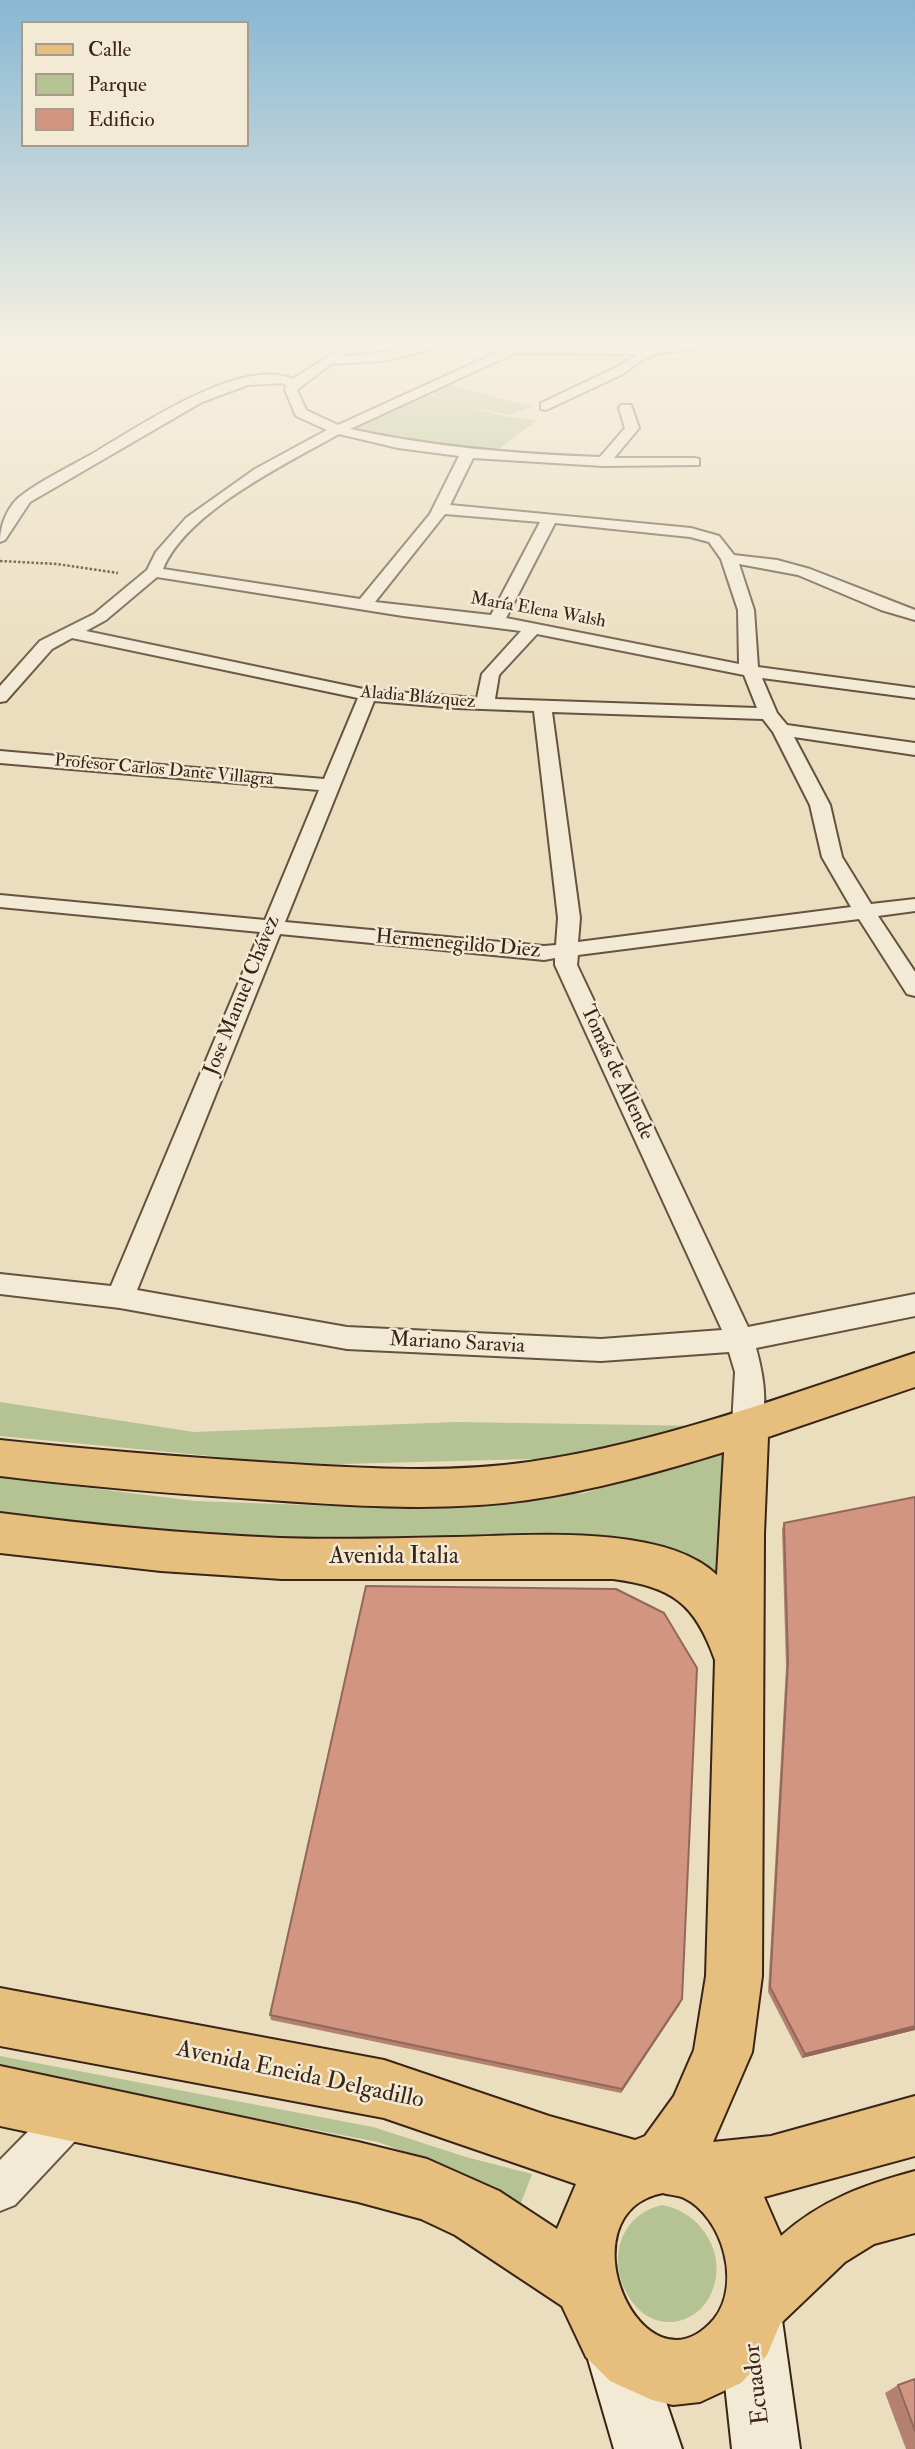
<!DOCTYPE html>
<meta charset="utf-8">
<style>
body{margin:0}
#map{position:relative;width:915px;height:2449px;overflow:hidden;background:#ebdebe;font-family:"IM FELL Double Pica",serif}
canvas{display:block}
.legend{position:absolute;left:21px;top:21px;width:228px;height:126px;box-sizing:border-box;background:#f2ead5;border:2px solid #a89b89;margin:0;padding:9px 12px;list-style:none;font-size:21px;color:#3a2416}
.legend li{display:flex;align-items:center;gap:14px;height:35px}
.legend b{width:35px;border:2px solid #a89b89}
</style>
<div id="map">
<canvas width="915" height="2449"></canvas>
<ul class="legend">
<li><b style="height:9px;background:#e6bf7f"></b>Calle</li>
<li><b style="height:19px;background:#b5c294"></b>Parque</li>
<li><b style="height:19px;background:#d19582"></b>Edificio</li>
</ul>
</div>
<script>
const context = document.querySelector('canvas').getContext('2d');
context.lineJoin = 'round';
function fill(path, color) { context.fillStyle = color; context.fill(path, 'evenodd'); }
function strokePath(path, color, width, dash) { context.strokeStyle = color; context.lineWidth = width; context.lineCap = dash ? 'butt' : 'round'; context.setLineDash(dash || []); context.stroke(path); }
function write(font, color, halo, rows, align = 'center') {
  context.font = font + ' "IM FELL Double Pica",serif'; context.lineWidth = 5; context.setLineDash([]); context.textBaseline = 'middle'; context.strokeStyle = halo; context.fillStyle = color; for (const [text, x, y, turn = 0] of rows) {
    context.save(); context.translate(x, y); context.rotate((+turn || 0) * Math.PI / 180); context.textAlign = isNaN(turn) ? turn : align; if (halo) context.strokeText(text, 0, 0); context.fillText(text, 0, 0); context.restore();
  }
}
fill(new Path2D(`
 M448,384L533,407L509,415L463,405L503,416L537,420L494,453L380,439L351,429L352,426L422,393L444,399L428,393Z
 M0,1402L194,1432L457,1422L707,1426L569,1458L305,1465L0,1436Z
 M725,1449L720,1594L673,1562L233,1541L0,1519V1477L195,1501L389,1508L585,1493Z
 M0,2056L373,2127L466,2157L532,2174L517,2213L456,2171L378,2142L0,2069Z
 M662,2205C702,2212 729,2256 711,2294C695,2327 655,2332 633,2303C606,2266 616,2216 662,2205Z`), '#b5c294');
const street = new Path2D(`
 M346,345H362L342,357C378,354 412,345 448,345L383,361L331,364L297,390L306,410L338,425L513,345H709L703,349L658,353L639,362L623,374L546,410L541,409V403L615,368L638,354L515,353L350,429C432,447 515,454 600,457L625,428L619,408L621,405H631L639,428L614,458H694L699,459V465L603,466L473,458L450,505L691,528L719,536L734,555L777,560L810,569L915,610V620L881,610L798,575L739,564L754,610L758,667L915,688V698L762,678L777,713L787,725L915,743V755L794,737L830,805L842,857L871,904L915,899V911L878,916L915,972V996L907,994L859,919L578,955L577,965L748,1327L915,1294V1316L756,1348C763,1373 770,1410 757,1434L747,1437L737,1434L732,1425L735,1372L729,1352L601,1361L347,1349L120,1308L0,1294V1274L111,1286L260,932L0,907V895L265,920L319,790L0,763V751L324,779L358,698L72,638L52,649L6,701L0,702V686L40,641L94,614L147,570L156,552L186,518L255,469L327,430L296,416L285,390L287,386L282,383L248,385L202,402L30,502L5,540L0,542C0,525 8,505 22,495C43,479 69,467 92,454C137,428 240,356 293,379ZM339,434L398,448L459,456L430,514L360,599L163,569C186,512 287,463 339,434ZM445,514L540,522L491,615L375,602ZM555,523L690,537L709,542L721,559L738,610L739,664L506,618ZM157,577L403,616L521,631L482,674L477,698L368,690L86,631L106,620ZM537,634L744,675L757,708L495,699L499,675ZM374,701L457,708L534,711L558,918L556,945L544,946L285,922ZM552,712L763,719L773,732L810,805L822,857L851,907L578,942L580,918ZM280,934L544,960L555,958V965L722,1330L601,1339L347,1327L137,1290Z
 M76,2091L90,2097L96,2111L90,2125L15,2205L0,2211V2160L62,2097Z`);
const secondary = new Path2D(`
 M750,2288L773,2297L782,2320L800,2449H732L718,2320L727,2297Z
 M615,2310L638,2319L682,2449H614L583,2342L592,2319Z`);
const primary = new Path2D(`
 M915,1353V1387L768,1437L764,1534L762,1976L752,2052L713,2142L771,2136L915,2096V2156L764,2197L781,2236C821,2200 864,2185 915,2171V2233L874,2244L845,2262L780,2324L767,2355L741,2383L700,2402L673,2405L652,2400L610,2381L586,2357L562,2306L455,2235L421,2219L358,2202L0,2126V2066L358,2142L427,2159L499,2191L557,2229L576,2184L384,2118L0,2046V1988L384,2060L549,2116L635,2140L645,2136L674,2096L694,2050L706,1976L715,1660C695,1603 672,1587 613,1579H282L161,1571L0,1553V1513C93,1525 186,1534 280,1538C338,1540 396,1538 455,1537C525,1536 663,1523 717,1575L724,1452C659,1472 595,1490 528,1500C443,1512 355,1506 269,1500C179,1494 89,1487 0,1476V1440C91,1450 183,1457 275,1463C359,1468 445,1474 529,1462C662,1443 787,1395 915,1353ZM663,2193C669,2195 678,2195 684,2198C723,2217 742,2285 714,2319C643,2402 560,2213 663,2193Z`);
strokePath(street, '#665240', 4);
strokePath(secondary, '#3a2416', 4);
strokePath(primary, '#3a2416', 4);
strokePath(new Path2D(`
 M0,561L57,564L118,573`), '#3a2416', 2.5, [2.5, 2]);
fill(street, '#f2ead5');
fill(secondary, '#f2ead5');
fill(primary, '#e6bf7f');
fill(new Path2D(`
 M915,1497V2030L802,2058L768,1992L786,1667L782,1529L784,1523Z
 M680,2004L621,2093L271,2020L270,2015Z
 M915,2379V2449H906L885,2393L898,2385Z`), '#b48070');
fill(new Path2D(`
 M682,1999L680,2004L621,2093L622,2089Z
 M915,2026V2030L802,2058L805,2054Z`), '#92685b');
const building = new Path2D(`
 M915,1497V2026L805,2054L770,1987L788,1661L784,1523Z
 M366,1586L616,1589L664,1613L697,1668L682,1999L622,2089L270,2015Z
 M915,2379V2431L898,2385Z`);
fill(building, '#d19582');
strokePath(building, '#92685b', 2);
const sky = context.createLinearGradient(0, 0, 0, 688);
sky.addColorStop(0, '#88b7d3');
sky.addColorStop(0.5, '#f6f0e2');
sky.addColorStop(1, '#f6f0e200');
context.fillStyle = sky;
context.fillRect(0, 0, 915, 688);
write('18px', '#3a2416', '#f2ead5', [
 ["María Elena Walsh",538,611,10],
 ["Aladia Blázquez",418,698,5],
 ["Profesor Carlos Dante Villagra",164,771,5]
]);
write('21px', '#3a2416', '#f2ead5', [
 ["Hermenegildo Diez",458,945,5],
 ["Jose Manuel Chávez",243,996,-68],
 ["Tomás de Allende",616,1073,65],
 ["Mariano Saravia",457,1344,3]
]);
write('24px', '#3a2416', '#f2ead5', [
 ["Avenida Italia",394,1558],
 ["Avenida Eneida Delgadillo",300,2076,12],
 ["Ecuador",758,2384,-97]
]);
</script>
